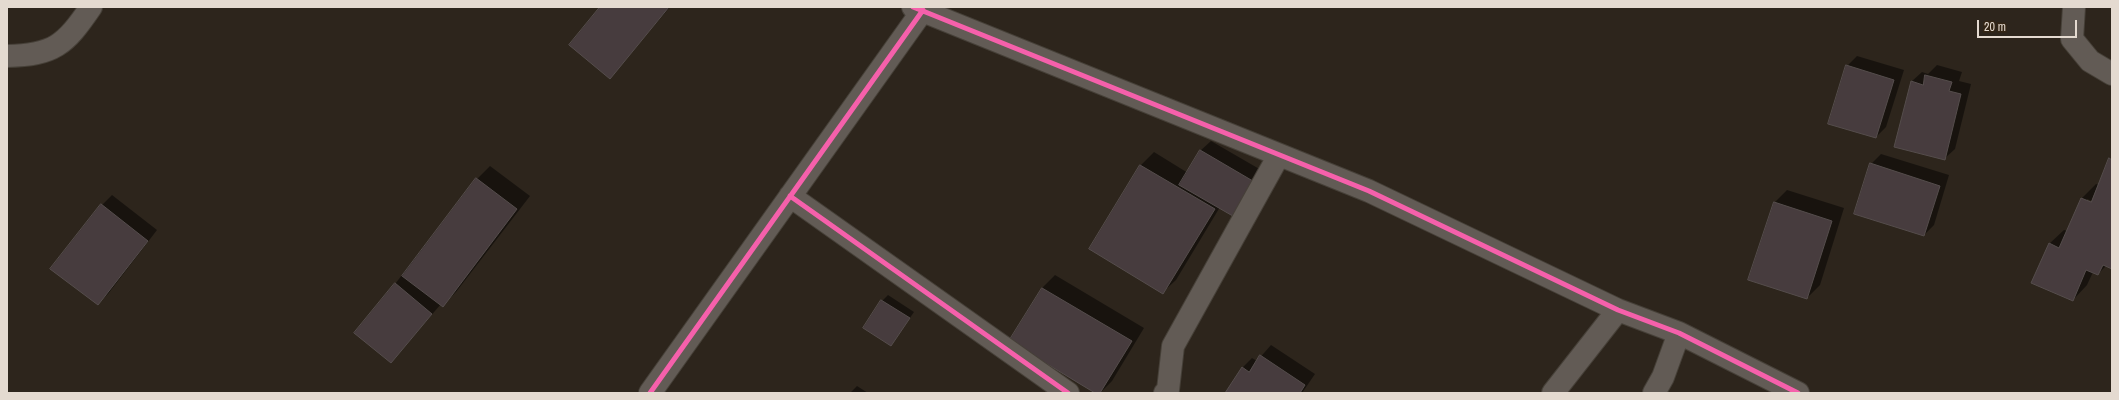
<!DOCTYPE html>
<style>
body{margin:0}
#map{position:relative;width:2119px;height:400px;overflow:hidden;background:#2d251c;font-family:"Archivo Narrow",sans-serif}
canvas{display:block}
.frame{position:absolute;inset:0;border:8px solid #e4dad0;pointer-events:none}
.scale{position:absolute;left:1977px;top:20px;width:100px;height:18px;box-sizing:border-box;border:2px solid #e4dad0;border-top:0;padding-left:5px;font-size:12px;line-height:14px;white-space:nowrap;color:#e4dad0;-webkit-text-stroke:3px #342615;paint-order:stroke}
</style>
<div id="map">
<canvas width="2119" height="400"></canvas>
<div class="frame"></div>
<div class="scale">20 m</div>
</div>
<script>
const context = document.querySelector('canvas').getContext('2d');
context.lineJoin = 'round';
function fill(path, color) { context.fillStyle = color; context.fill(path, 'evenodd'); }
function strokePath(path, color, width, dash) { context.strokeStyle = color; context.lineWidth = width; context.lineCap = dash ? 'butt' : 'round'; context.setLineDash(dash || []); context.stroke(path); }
fill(new Path2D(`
 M601,7H670L610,77Z
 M1857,56L1904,70L1886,127L1876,137L1847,66Z
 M1937,65L1962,72L1959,81L1971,84L1955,149L1944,159L1911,82L1922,72L1928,74Z
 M1211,141L1268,174L1220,207L1176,280L1163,292L1090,249L1141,165L1154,152L1188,173L1200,151Z
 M1881,154L1949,175L1934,225L1924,235L1871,164Z
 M2112,157V268L2106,266L2098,274L2093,272L2087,285L2073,300L2049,244L2064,230L2068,231L2082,198L2096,184L2099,185ZM2087,199L2096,203L2087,201Z
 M490,166L530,196L456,292L443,305L441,304L391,362L395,284L477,179Z
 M1787,190L1844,208L1820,285L1807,298L1774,203Z
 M112,195L157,230L108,294L97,304L102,205Z
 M1055,275L1144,328L1112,381L1100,393H1097L1042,288Z
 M888,295L914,312L891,345L882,301Z
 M1271,345L1315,374L1302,393H1226L1242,368L1252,358L1257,361Z
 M857,386L868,393H850Z`), '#0007');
const building = new Path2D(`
 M600,7H669L610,79L569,45Z
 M1846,65L1894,80L1876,138L1828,124Z
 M1925,75L1952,82L1949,91L1961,94L1945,160L1894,147L1911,81L1923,85Z
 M1200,150L1258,184L1238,219L1179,185Z
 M2109,158L2112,160V269L2103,265L2098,275L2086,270L2073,301L2031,283L2049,243L2059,248L2081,198L2091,202Z
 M1870,163L1940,186L1924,236L1854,214Z
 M1140,165L1215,209L1163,294L1089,249Z
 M476,178L517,209L443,307L402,276Z
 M1774,202L1832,221L1807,299L1748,280Z
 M101,204L148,241L98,305L50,269Z
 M395,283L432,314L391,363L354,333Z
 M1042,288L1132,341L1100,393H1095L1009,341Z
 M881,300L910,318L891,346L863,328Z
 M1260,355L1305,385L1300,393H1225L1242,367L1249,372Z`);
fill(building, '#473c3e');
strokePath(building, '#554d4c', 1);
const street = new Path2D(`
 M913,7L1369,191L1618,310L1679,333L1798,393
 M2074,7L2072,39L2090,61L2112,74
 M7,56C54,55 65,45 91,7
 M790,196L1068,393
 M650,393L923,10
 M1165,393L1168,390L1173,346L1279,155
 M1553,393L1618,310
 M1654,393L1663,377L1679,333`);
strokePath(street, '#464038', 24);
strokePath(street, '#625b55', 22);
strokePath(new Path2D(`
 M913,7L1369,191L1618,310L1679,333L1798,393
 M790,196L1068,393
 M650,393L923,10`), '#f560ab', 5);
</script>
